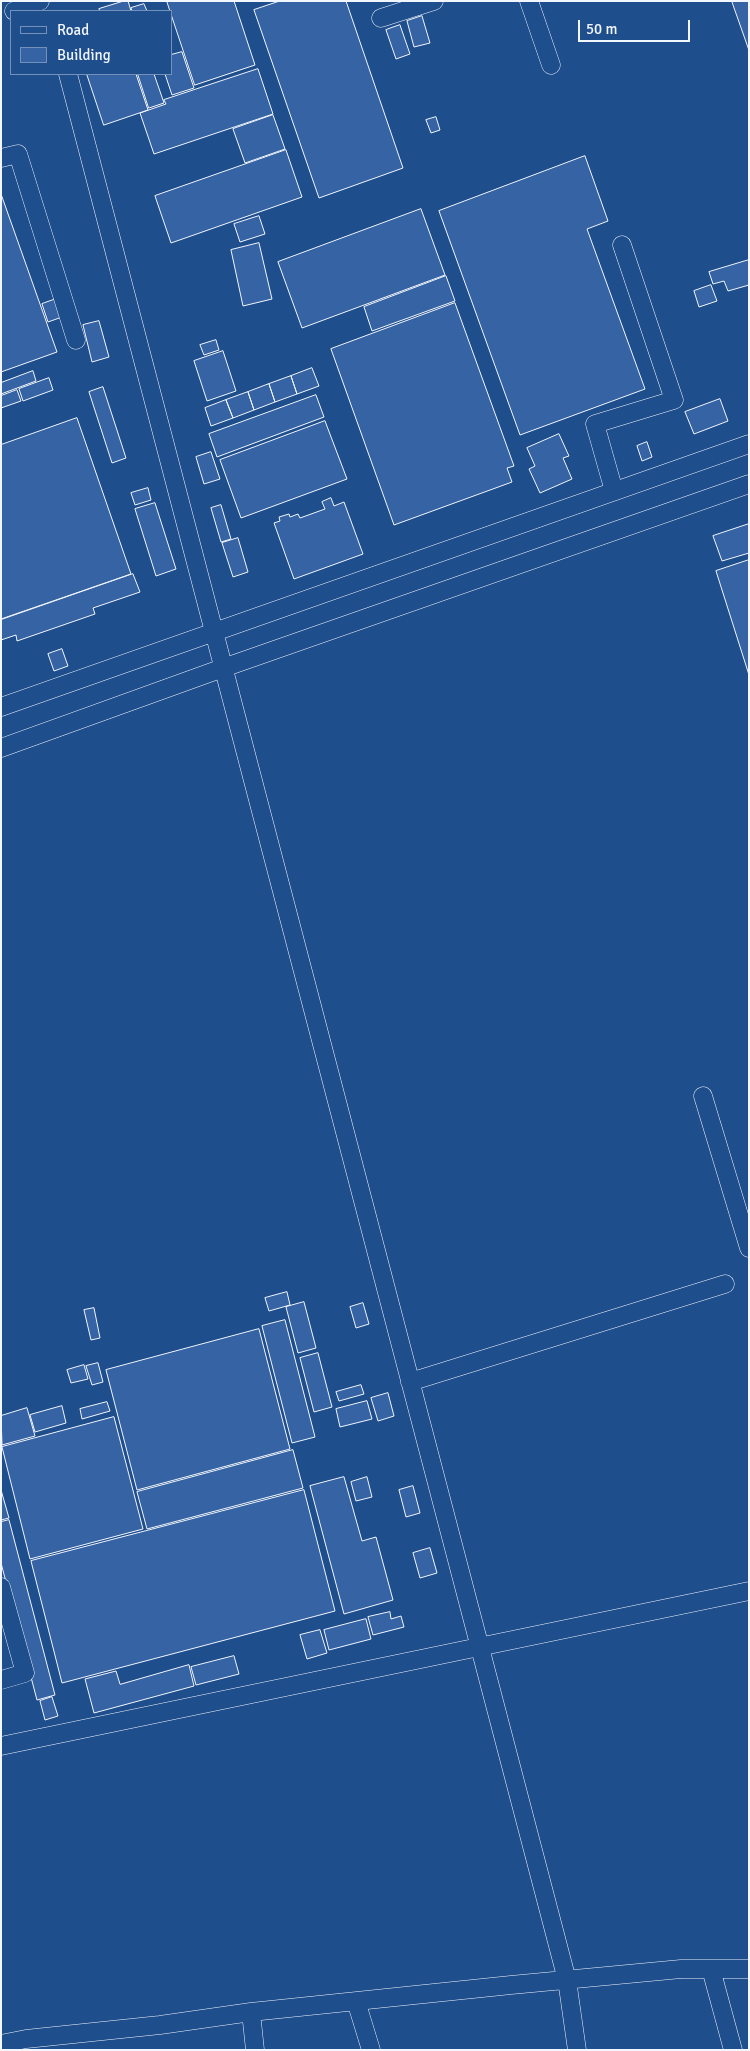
<!DOCTYPE html>
<style>
body{margin:0}
#map{position:relative;width:750px;height:2051px;overflow:hidden;background:#1f4e8c;font-family:Signika,sans-serif}
canvas{display:block}
.frame{position:absolute;inset:0;border:2px solid #f2f6ff;pointer-events:none}
.legend{position:absolute;left:10px;top:10px;width:162px;height:65px;box-sizing:border-box;background:#1f4e8c;border:1px solid #7391ba;margin:0;padding:6px 9px;list-style:none;font-size:15px;color:#f2f6ff}
.legend li{display:flex;align-items:center;gap:10px;height:25px}
.legend b{width:25px;border:1px solid #7391ba}
.scale{position:absolute;left:578px;top:20px;width:112px;height:22px;box-sizing:border-box;border:2px solid #f2f6ff;border-top:0;padding-left:6px;font-size:15px;line-height:18px;white-space:nowrap;color:#f2f6ff;-webkit-text-stroke:4px #1f4e8c;paint-order:stroke}
</style>
<div id="map">
<canvas width="750" height="2051"></canvas>
<div class="frame"></div>
<ul class="legend">
<li><b style="height:6px;background:#1f4e8c"></b>Road</li>
<li><b style="height:14px;background:#3563a3"></b>Building</li>
</ul>
<div class="scale">50 m</div>
</div>
<script>
const context = document.querySelector('canvas').getContext('2d');
context.lineJoin = 'round';
function fill(path, color) { context.fillStyle = color; context.fill(path, 'evenodd'); }
function strokePath(path, color, width, dash) { context.strokeStyle = color; context.lineWidth = width; context.lineCap = dash ? 'butt' : 'round'; context.setLineDash(dash || []); context.stroke(path); }
const building = new Path2D(`
 M124,1H128L131,11H100L99,9Z
 M167,1H234L255,65L195,85Z
 M280,1H346L403,168L319,198L254,10Z
 M732,1H749V50Z
 M144,4L147,11H132L131,8Z
 M422,16L430,43L414,47L407,21Z
 M400,25L410,54L396,59L386,30Z
 M182,52L194,88L172,95L165,74H171V55Z
 M258,69L273,114L154,154L140,113L166,104L164,100Z
 M87,74H136L148,110L104,125Z
 M138,74H154L164,103L149,108Z
 M273,115L285,149L245,163L233,129Z
 M436,117L440,130L431,133L426,120Z
 M286,150L302,197L171,243L155,196Z
 M585,156L608,221L587,229L645,389L520,435L439,211Z
 M1,194L57,352L1,372Z
 M421,209L445,275L302,328L278,262Z
 M259,216L265,234L240,242L234,224Z
 M259,243L272,299L243,306L231,250Z
 M749,260V285L728,291L724,281L713,284L709,272Z
 M446,276L455,301L372,331L364,307Z
 M711,285L717,301L699,307L694,291Z
 M56,299L62,317L48,322L42,304Z
 M455,303L514,466L507,468L512,482L394,525L331,349Z
 M99,321L109,357L92,362L83,325Z
 M216,340L219,350L204,355L200,345Z
 M223,351L236,391L207,401L194,361Z
 M312,368L319,386L297,394L291,376Z
 M33,371L36,381L1,394V383Z
 M291,376L297,394L275,402L269,384Z
 M49,378L53,390L23,401L19,389Z
 M269,384L275,402L254,410L248,392Z
 M103,387L126,458L112,463L89,392Z
 M17,390L21,401L1,408V396Z
 M248,392L254,410L233,418L226,400Z
 M316,395L324,417L217,457L209,434Z
 M720,399L728,421L694,434L685,412Z
 M226,400L233,418L211,426L205,408Z
 M77,418L131,574L1,619V445Z
 M325,421L347,479L241,518L220,460Z
 M559,434L569,456L563,458L572,479L540,493L529,469L535,466L527,448Z
 M647,442L652,457L642,461L637,446Z
 M211,452L220,479L204,484L196,457Z
 M148,488L151,500L135,505L131,493Z
 M331,498L334,506L344,502L363,554L294,579L274,523L280,521L279,517L289,514L290,517L298,514L300,518L325,509L322,502Z
 M155,503L176,569L156,576L135,509Z
 M221,505L231,539L221,542L211,508Z
 M749,524V553L722,561L713,536Z
 M238,538L248,572L233,577L222,543Z
 M749,560V675L716,571Z
 M133,574L140,592L93,608L95,614L17,641L16,635L1,640V620Z
 M62,649L68,666L54,671L48,654Z
 M287,1292L290,1305L269,1311L265,1298Z
 M304,1302L316,1348L298,1353L286,1307Z
 M363,1303L369,1324L356,1328L350,1307Z
 M94,1308L100,1338L91,1340L84,1310Z
 M285,1320L315,1437L292,1443L262,1326Z
 M259,1329L290,1449L137,1490L106,1370Z
 M318,1353L332,1407L314,1412L300,1358Z
 M98,1363L103,1382L92,1385L86,1366Z
 M84,1365L88,1379L71,1383L67,1370Z
 M361,1385L364,1394L339,1401L336,1392Z
 M388,1393L394,1416L378,1421L371,1398Z
 M367,1401L372,1419L340,1427L336,1409Z
 M107,1402L110,1411L82,1419L80,1409Z
 M62,1406L66,1423L35,1432L30,1415Z
 M27,1408L35,1436L2,1445L1,1416Z
 M114,1417L143,1529L30,1559L2,1447Z
 M293,1450L303,1488L147,1529L137,1492Z
 M344,1477L362,1541L376,1537L393,1600L344,1614L310,1486Z
 M367,1477L372,1497L356,1501L351,1482Z
 M413,1486L420,1513L406,1517L399,1490Z
 M1,1490L9,1518L1,1520Z
 M304,1490L335,1611L62,1683L31,1561Z
 M9,1520L55,1695L37,1700L1,1563V1522Z
 M430,1548L437,1573L420,1578L413,1553Z
 M390,1612L391,1619L401,1616L404,1627L373,1635L368,1617Z
 M366,1619L371,1639L329,1650L324,1630Z
 M320,1630L327,1653L307,1659L300,1635Z
 M234,1656L239,1674L196,1685L191,1667Z
 M189,1665L194,1686L94,1713L85,1679L116,1671L120,1684Z
 M52,1697L58,1716L45,1720L40,1701Z`);
fill(building, '#3563a3');
strokePath(building, '#f2f6ff', 1);
const minor = new Path2D(`
 M529,1L551,65
 M14,11L40,1
 M381,18L434,1
 M68,74L567,1980L577,2050
 M1,158L18,154L76,340
 M614,491L595,424L674,400L622,245
 M1,707L749,444
 M1,748L223,668L749,484
 M703,1096L749,1248
 M410,1382L725,1284
 M1,1587L25,1673L1,1680
 M1,1746L749,1591
 M711,1969L733,2050
 M356,2001L371,2050
 M251,2012L255,2050
 M1,2044L26,2039L160,2025L251,2012L511,1985L681,1969H749`);
strokePath(minor, '#f2f6ff', 19);
strokePath(minor, '#1f4e8c', 18);
</script>
